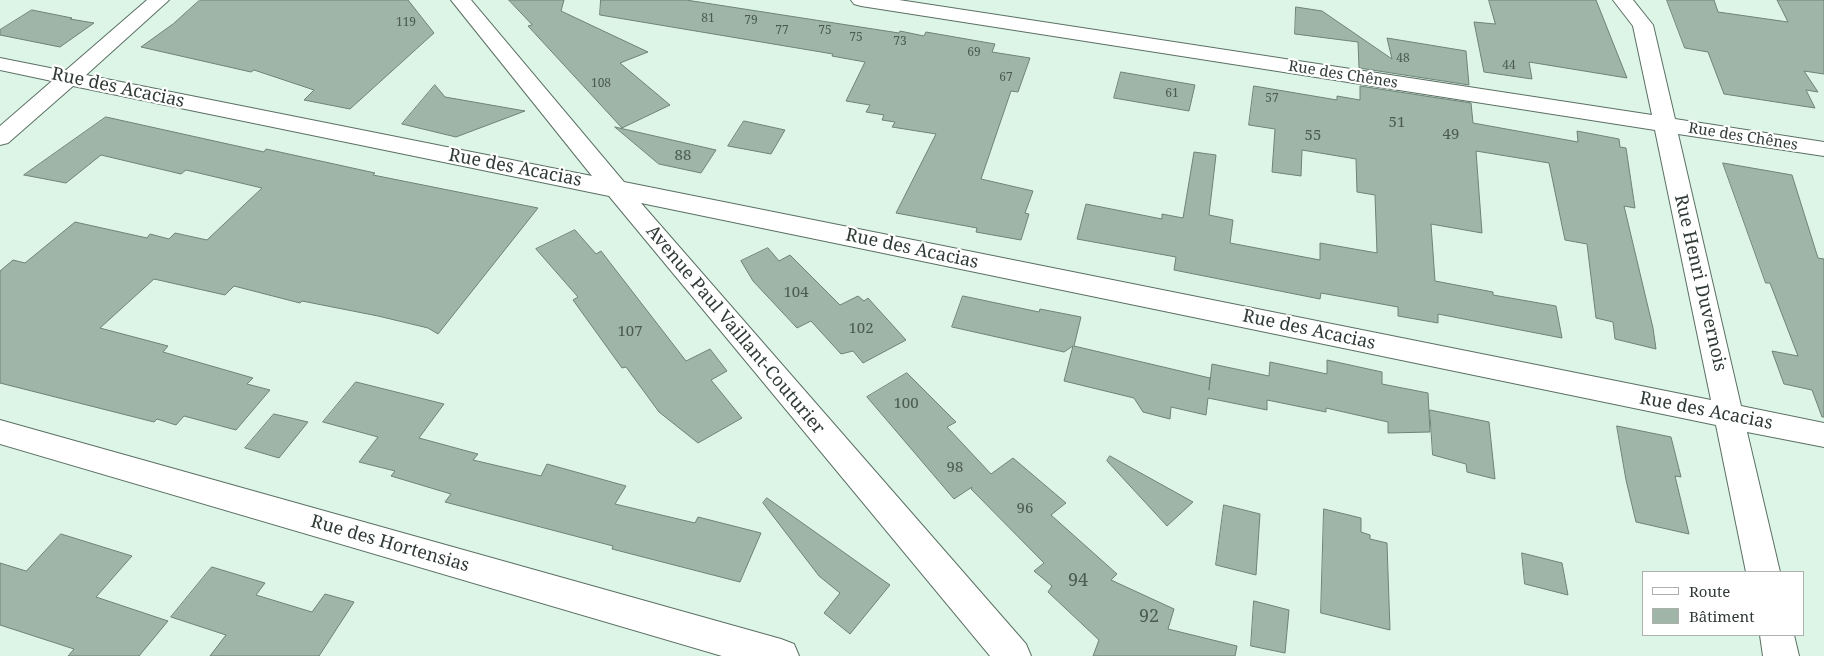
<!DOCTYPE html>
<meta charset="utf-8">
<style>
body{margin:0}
#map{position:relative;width:1824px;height:656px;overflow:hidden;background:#ddf5e7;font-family:"Noto Serif",serif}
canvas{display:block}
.legend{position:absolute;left:1642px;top:571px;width:162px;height:65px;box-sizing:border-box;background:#fff;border:1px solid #adb1ae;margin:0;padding:6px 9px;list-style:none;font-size:15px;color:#313b35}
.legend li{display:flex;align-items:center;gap:10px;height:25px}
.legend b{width:25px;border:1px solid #adb1ae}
</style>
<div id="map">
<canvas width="1824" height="656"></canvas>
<ul class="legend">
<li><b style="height:6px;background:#fff"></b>Route</li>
<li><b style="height:14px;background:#9eb5a8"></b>Bâtiment</li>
</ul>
</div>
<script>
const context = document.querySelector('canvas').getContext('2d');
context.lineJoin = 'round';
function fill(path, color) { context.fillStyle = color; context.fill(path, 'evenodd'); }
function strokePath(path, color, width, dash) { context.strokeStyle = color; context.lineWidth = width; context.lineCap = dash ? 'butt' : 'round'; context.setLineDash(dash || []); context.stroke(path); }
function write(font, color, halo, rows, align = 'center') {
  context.font = font + ' "Noto Serif",serif'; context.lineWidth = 4.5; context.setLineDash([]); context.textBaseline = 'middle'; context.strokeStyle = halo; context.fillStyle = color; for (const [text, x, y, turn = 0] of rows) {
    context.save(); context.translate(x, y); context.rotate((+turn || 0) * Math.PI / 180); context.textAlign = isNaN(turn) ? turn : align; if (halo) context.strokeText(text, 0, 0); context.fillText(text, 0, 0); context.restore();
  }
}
const building = new Path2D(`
 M200,0H408L434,33L350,109L304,100L314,90L254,70L251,72L141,47L173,24Z
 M509,0H564L561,11L648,52L620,63L670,105L622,128L528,26L532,25Z
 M601,0H686L899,33L900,31L924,36L926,32L995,44L992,52L1030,58L1018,92L1011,91L981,179L1033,191L1025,213L1029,214L1021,240L976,232L977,228L896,213L936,134L892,127L895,122L882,120L884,115L866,112L870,105L846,101L865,62L832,56L833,54L600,15Z
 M1489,0H1596L1627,78L1529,62L1532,79L1484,72L1474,22L1495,24Z
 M1667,0H1714L1718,12L1788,22L1777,0H1824V74L1804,71L1818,92L1806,90L1815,108L1724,94L1708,52L1685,48Z
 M1296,7L1322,11L1392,59L1387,38L1466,51L1469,85L1359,68L1358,42L1295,34Z
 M32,10L72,18L70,19L94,23L60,47L0,35V30Z
 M1121,72L1195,85L1189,111L1114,98Z
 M435,85L445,97L525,111L456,137L402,124Z
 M1254,86L1337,100V96L1360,100V86L1471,103L1473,123L1578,142L1577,131L1619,139L1620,147L1626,148L1635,208L1624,206L1653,328L1656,349L1615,339L1613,322L1596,318L1587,244L1565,240L1549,163L1476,151L1482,233L1431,224L1435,281L1493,292V295L1556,306L1562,338L1438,314V323L1398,316V307L1321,293L1320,299L1174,270L1176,257L1077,239L1086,204L1162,219V214L1183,218L1194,152L1216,155L1209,215L1233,220L1230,243L1320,260V243L1377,253L1375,195L1357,192L1356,159L1302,150L1301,176L1272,172L1275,129L1249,125Z
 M106,117L264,152L266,149L375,173L373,175L538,208L438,334L428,328L378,316L302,301L300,303L234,286L225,295L154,279L100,328L168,346L163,352L253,378L247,384L270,390L236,430L184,416L176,425L157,419L154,422L0,383V271L13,260L25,263L75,222L147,238L150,234L169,239L175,233L207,240L262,188L186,170L181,174L101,155L66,183L24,175Z
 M744,121L785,130L771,154L728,146Z
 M615,127L716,150L701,173L659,164Z
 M1723,163L1792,175L1818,258L1824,259V417H1822L1812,390L1784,384L1772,351L1798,356L1770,283H1766Z
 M575,230L596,254L601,251L686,361L710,349L727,371L711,380L742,418L698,443L659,412L626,367L622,368L573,300L578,297L536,249Z
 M768,248L779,261L790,255L840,305L858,296L864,301L868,298L906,340L863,363L853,351L841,354L811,321L797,328L753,281L741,261Z
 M963,296L1039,312L1040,309L1081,317L1074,346L1210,378L1209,390L1212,364L1269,376L1270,362L1327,374V360L1382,372V384L1428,393L1430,432L1388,433V422L1326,408V412L1267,400V410L1208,398L1206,415L1171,407L1170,419L1143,412L1134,398L1064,381L1073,346L1064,352L952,327Z
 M907,373L956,422L947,427L991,474L1013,458L1066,503L1051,515L1117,574L1111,580L1174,609L1168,629L1237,646L1235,656H1093L1099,640L1048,592L1052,586L1034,571L1044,563L971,489L972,487L954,499L867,397Z
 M356,382L444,404L419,438L478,454L473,460L541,476L547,464L626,486L615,504L695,523L698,517L761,533L740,582L612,549L613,546L445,502L451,494L391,476L395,471L359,462L378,437L323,422Z
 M1430,410L1489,422L1495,479L1467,472L1466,464L1433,455Z
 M274,414L308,422L279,458L245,448Z
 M1617,426L1671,437L1681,477L1675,476L1689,534L1636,522L1626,480Z
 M1110,456L1193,502L1167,526L1107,461Z
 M767,498L890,585L850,634L824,613L840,593L819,576L763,503Z
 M1224,505L1260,514L1256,575L1216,565Z
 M1324,509L1361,518V532L1370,535V539L1387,543L1390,630L1321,613Z
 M61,534L132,556L96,597L168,621L139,656H68L74,649L0,625V563L26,571Z
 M1522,553L1562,563L1568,595L1525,584Z
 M212,567L265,583L256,595L312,612L325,594L354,602L319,656H210L226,635L171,617Z
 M1254,601L1289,610L1285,653L1251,646Z`);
fill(building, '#9eb5a8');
strokePath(building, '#6d8376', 1);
const minor = new Path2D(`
 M147,0H169L86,75L592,176L451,0H471L624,182L1711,400L1655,130L861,6L854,4L851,0H899L1652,115L1633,26L1613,0H1633L1653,25L1675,119L1824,142V156L1678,134L1741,406L1824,423V447L1747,432L1780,572H1746L1716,425L641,203L1026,644L1031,656H990L609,196L73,86L8,143L0,145V126L52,81L0,70V58L65,71Z
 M0,420L781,639L794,644L799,656H722L0,444Z
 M1760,635H1794L1799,656H1763Z`);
strokePath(minor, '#5b7064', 2);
fill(minor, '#fff');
write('12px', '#4c5a52', null, [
 ["81",708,19],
 ["79",751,21],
 ["119",406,23],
 ["77",782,31],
 ["75",825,31],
 ["75",856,38],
 ["73",900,42],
 ["69",974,53],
 ["48",1403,59],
 ["44",1509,66],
 ["67",1006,78],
 ["108",601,84],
 ["61",1172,94],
 ["57",1272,99]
]);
write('15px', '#313b35', '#fff', [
 ["Rue des Chênes",1343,75,9],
 ["Rue des Chênes",1743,137,9]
]);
write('15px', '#4c5a52', null, [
 ["51",1397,123],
 ["49",1451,135],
 ["55",1313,136],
 ["88",683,156],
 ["104",796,293],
 ["102",861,329],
 ["107",630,332],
 ["100",906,404],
 ["98",955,468],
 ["96",1025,509]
]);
write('18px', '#313b35', '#fff', [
 ["Rue des Acacias",118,88,12],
 ["Rue des Acacias",515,168,11],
 ["Rue des Acacias",912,249,12],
 ["Rue Henri Duvernois",1700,283,77],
 ["Avenue Paul Vaillant-Couturier",735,330,50],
 ["Rue des Acacias",1309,330,12],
 ["Rue des Acacias",1706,411,11],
 ["Rue des Hortensias",390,544,16]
]);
write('18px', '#4c5a52', null, [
 ["94",1078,581],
 ["92",1149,617]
]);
</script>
